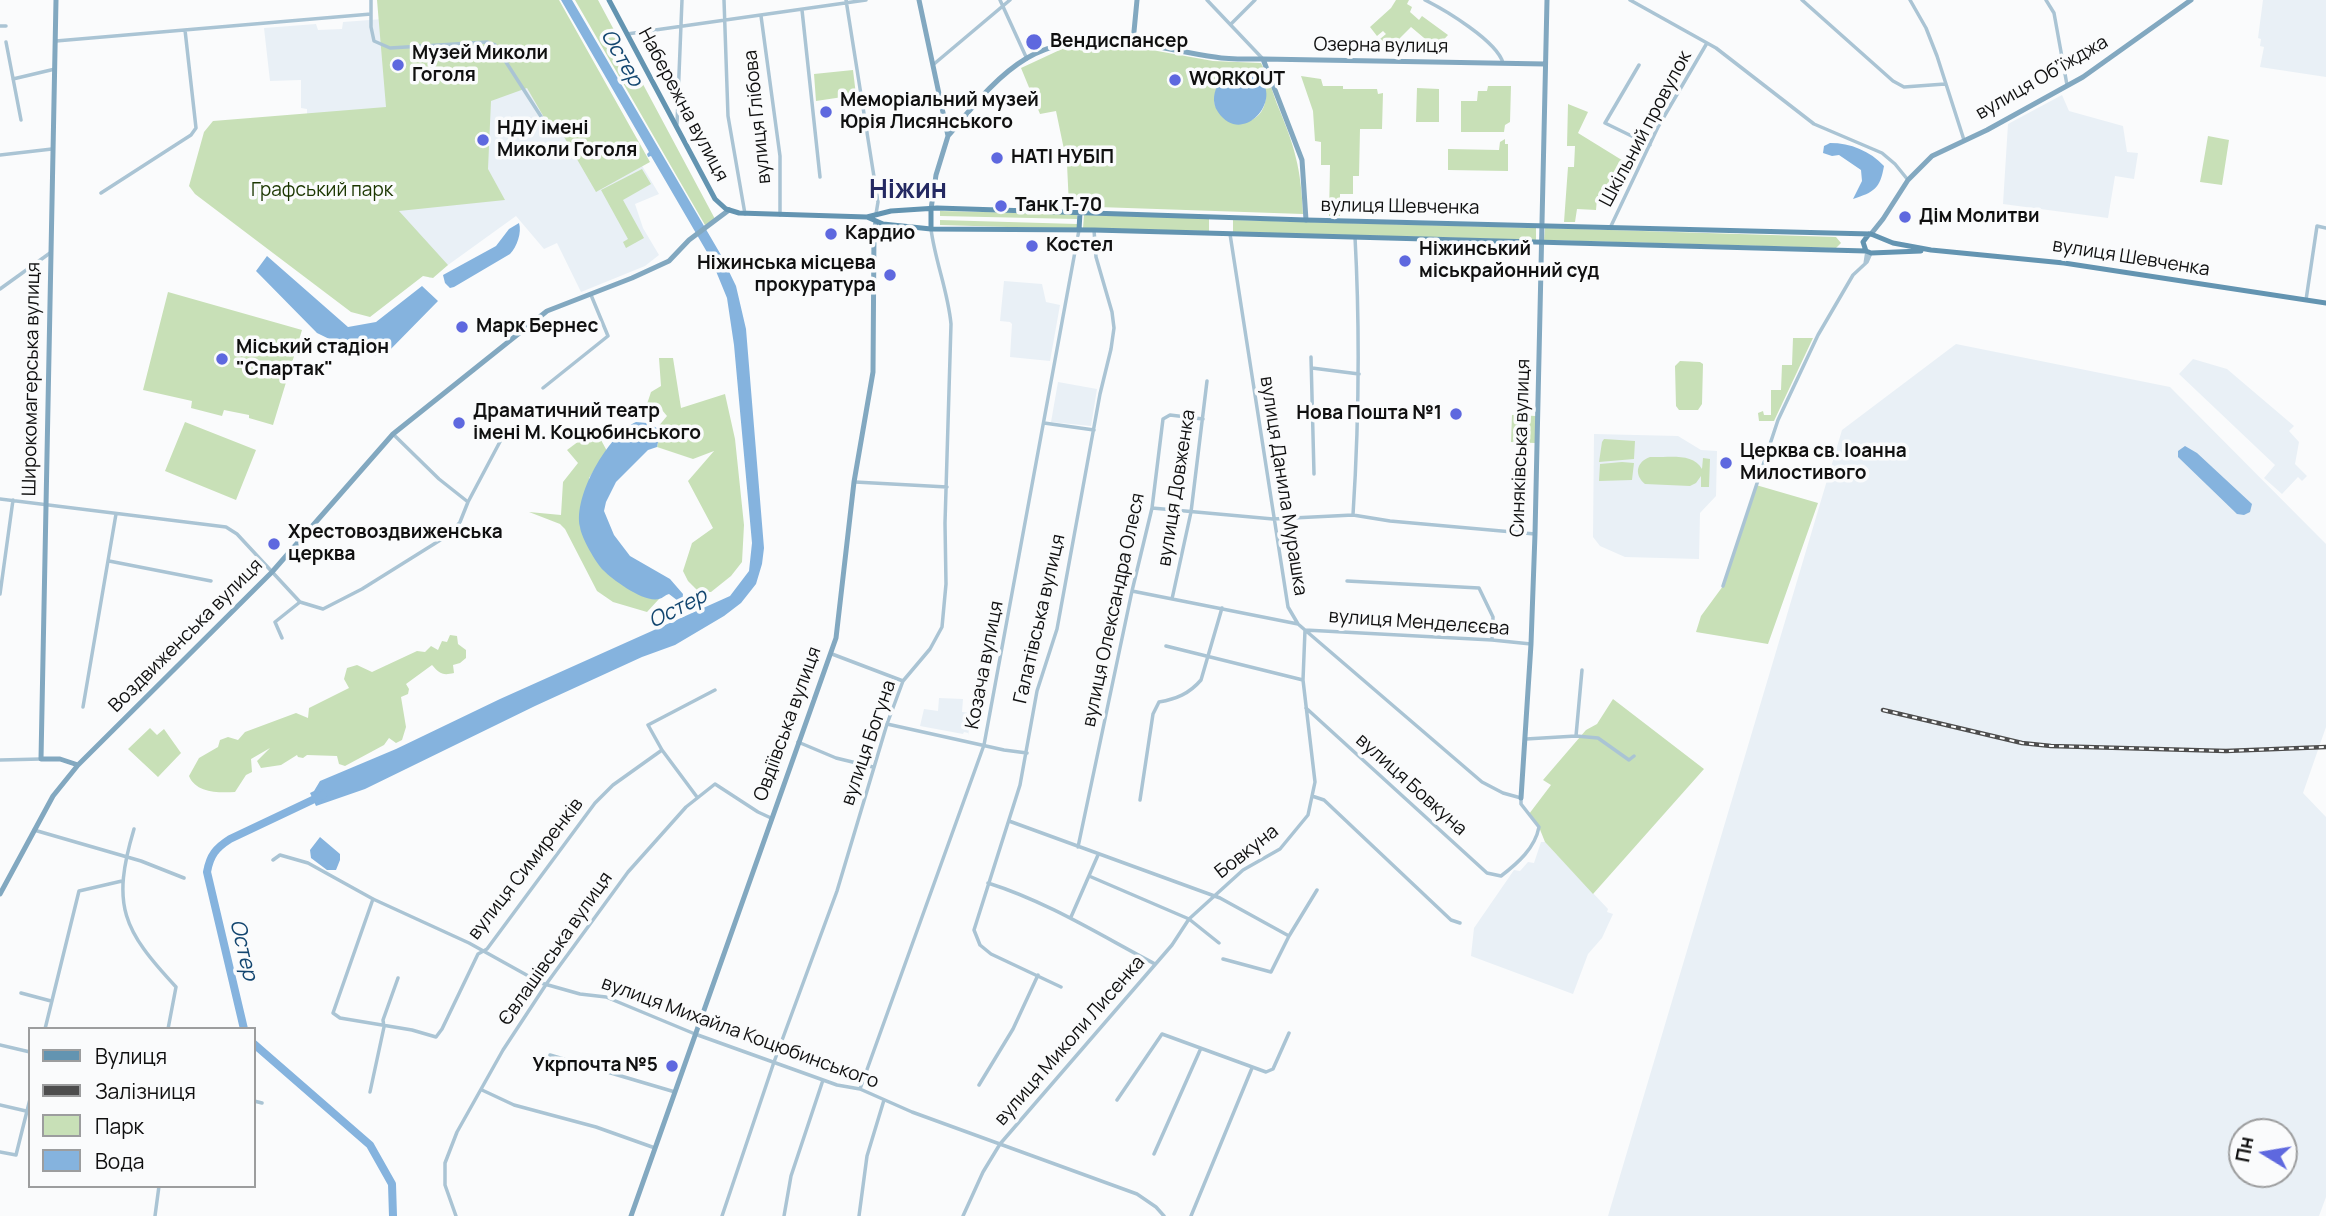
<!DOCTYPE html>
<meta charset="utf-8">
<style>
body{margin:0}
#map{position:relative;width:2326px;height:1216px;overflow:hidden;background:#fafbfc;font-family:Manrope,sans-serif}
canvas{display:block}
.legend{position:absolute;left:28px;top:1027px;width:228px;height:161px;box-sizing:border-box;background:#fafbfc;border:2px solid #9c9d9e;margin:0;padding:9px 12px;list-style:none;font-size:21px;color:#101010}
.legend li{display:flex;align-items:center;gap:14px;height:35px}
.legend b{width:35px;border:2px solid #9c9d9e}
.north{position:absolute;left:2228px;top:1118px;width:70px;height:70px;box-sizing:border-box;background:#fafbfc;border:2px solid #9c9d9e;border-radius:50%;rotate:281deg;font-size:19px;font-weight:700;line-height:28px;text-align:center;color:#101010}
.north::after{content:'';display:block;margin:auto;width:24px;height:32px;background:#5e68df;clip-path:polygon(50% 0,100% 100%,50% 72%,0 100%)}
</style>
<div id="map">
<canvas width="2326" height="1216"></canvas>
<ul class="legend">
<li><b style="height:9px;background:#6394b1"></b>Вулиця</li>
<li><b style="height:9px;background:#4d4d4d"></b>Залізниця</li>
<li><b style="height:19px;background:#c8e0b7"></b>Парк</li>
<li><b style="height:19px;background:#85b3de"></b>Вода</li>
</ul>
<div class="north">Пн</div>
</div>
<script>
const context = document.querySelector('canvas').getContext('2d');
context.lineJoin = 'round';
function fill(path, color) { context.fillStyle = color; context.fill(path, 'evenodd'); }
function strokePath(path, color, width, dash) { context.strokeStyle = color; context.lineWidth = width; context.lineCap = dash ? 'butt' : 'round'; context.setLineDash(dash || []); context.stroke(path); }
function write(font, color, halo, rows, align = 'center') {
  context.font = font + ' Manrope,sans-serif'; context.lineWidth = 7; context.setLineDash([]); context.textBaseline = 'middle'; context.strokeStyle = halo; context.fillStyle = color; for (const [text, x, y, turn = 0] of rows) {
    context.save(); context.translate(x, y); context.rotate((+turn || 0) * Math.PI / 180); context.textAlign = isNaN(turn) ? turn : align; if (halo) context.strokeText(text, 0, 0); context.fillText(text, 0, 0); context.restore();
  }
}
fill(new Path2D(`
 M2263,0H2326V77L2260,67L2264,47L2260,46L2261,39L2258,38Z
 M451,14L641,164L659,194L635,204L643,228L659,255L645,266L581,292L557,243L544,249L516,216L430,278L374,247L307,127V109L301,108V80L270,81L264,28L316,24L318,30L342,29L343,22Z
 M2062,95L2069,111L2123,126L2127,152L2138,153L2134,179L2115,176L2108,218L2003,204L2008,124Z
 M1004,281L1042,284L1046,302L1060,305L1050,361L1010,357L1012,324L1010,322L1000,321Z
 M1956,344L2170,387L2326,544V727L2303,793L2326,817V1197L2319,1216H1608L1842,430ZM2242,1132H2284V1174H2242Z
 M2193,359L2227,369L2294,426L2289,431L2299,442L2295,464L2307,476L2302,481L2298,477L2282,494L2264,478L2275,465L2179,374Z
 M1058,382L1097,389L1091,426L1051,422Z
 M1594,434L1678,436L1701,450L1717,451L1716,496L1700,513L1699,559L1625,557L1600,546L1593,537Z
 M939,698L963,699L962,712L971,713L972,716L968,735V733L964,732L963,734L920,726L924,709L938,711Z
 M1541,842H1545L1608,909L1607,912L1613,914L1602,938L1588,954L1573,994L1471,956L1474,928L1514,870L1520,871L1528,862L1534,863Z`), '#e9f0f6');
fill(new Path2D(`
 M377,0H559L650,162L596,192L556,123L549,126L527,88L491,101L488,169L505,200L399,211L448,265L433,278L423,276L370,317L351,312L195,194L189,186L204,132L213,121L386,107Z
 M575,0H598L715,219L705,225Z
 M1396,0H1409L1407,4L1412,7L1410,12L1419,20L1422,16L1448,35L1436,48L1411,27L1391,47L1380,39L1386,34L1383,31L1377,36L1370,27L1391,8Z
 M1095,43L1124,45L1213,61L1261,63C1268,76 1272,90 1277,104C1295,147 1301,168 1303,214L1069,206L1067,164L1056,111L1040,114L1021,68L1064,48ZM1220,74L1223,77L1251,74C1277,89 1266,125 1236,123L1215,106C1212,93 1220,86 1220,74Z
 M853,70L856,95L816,101L814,74Z
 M1301,76L1321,79L1323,86H1343V89H1377L1378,94L1383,93L1382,129H1360L1359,176H1353V194H1340V216H1329L1330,165H1321V142L1315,141L1313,111Z
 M1488,86H1511L1510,122L1505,125L1504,132H1461V101H1477L1478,91H1487Z
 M1417,88L1439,89V122H1416Z
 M1568,104L1588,112L1578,133L1625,162L1609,200L1597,199L1596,210L1577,209L1575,222H1564L1568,167H1574L1575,146H1567Z
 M2208,136L2229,140L2222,185L2200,182Z
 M1505,139V144H1508V171L1448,170V149L1499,150L1500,142Z
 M642,169L651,184L623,200L644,238L626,248L623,242L628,239L601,190Z
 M940,211L1077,214V219L940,216Z
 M1084,215L1209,218V231L1083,228Z
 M940,220L1077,224V229L940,225Z
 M1233,220L1536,228V240L1233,232Z
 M1545,228L1836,237L1841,243L1836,248L1544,240Z
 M168,292L302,330L273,425L249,418V415L224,410L222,416L191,408L192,401L143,390Z
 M1793,338H1813L1774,421H1759L1758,413L1763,411L1764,415H1771V390H1781L1782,365H1792Z
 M659,358H673L681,408L725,394L735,439L744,525L742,562L731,576L711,592H699L688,581L683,571L692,543L713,528L688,481L714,451L693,459L657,447L659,437L657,428L667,416L662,410H652L647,404L651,392L661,386Z
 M1680,361L1700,362L1703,364L1702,404L1698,410H1679L1676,406L1675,366Z
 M1512,415L1536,416L1535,443L1511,442Z
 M185,422L256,450L236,500L165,471Z
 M595,429L607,451L589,478L602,568C619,583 636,597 659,599L647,612L613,602L597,591L565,529L560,524L529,512L561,515L563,482L578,463L567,450Z
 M1604,439L1635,441L1634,459L1599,462L1602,442Z
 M1650,457C1667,458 1693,452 1702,469L1703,458L1710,459L1709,487H1701V476L1696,483L1690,486L1645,484C1634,475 1636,462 1650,457Z
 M1622,462L1634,463L1632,480L1599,481L1600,464Z
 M1756,485L1818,503L1768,644L1696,632L1701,616L1723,586Z
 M450,635L457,636L458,644L466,650V658L460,663L453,665L454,673C442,676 439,673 432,665L406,684L409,689L408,694L401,697L406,727L402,740L396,743L389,738L384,745L345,766L339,764L337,756L307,755L303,758L298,757L297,755L281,765L261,768L257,761L270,748L251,759L252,772L246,775L235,792C218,793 196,793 189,776L199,758L218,747L220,740L228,737L238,740L245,732L296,713L308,718L309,708L349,688L344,679L347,668L357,665L372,672L417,651L425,652L431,646L438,650L442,641L447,642Z
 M1613,699L1704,769L1593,894L1545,842L1539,827L1529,814L1551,785L1543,780L1586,730L1597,724Z
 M150,728L157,735L164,729L181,753L158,777L128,749Z`), '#c8e0b7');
fill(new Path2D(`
 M561,0H572L721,255L736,286L746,329L764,548L762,564L756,584L741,603L724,616L675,645L642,657L535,706L365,789L316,806L310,793L314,791L320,781L396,749L500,699L730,596L749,571L752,543L734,345L727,298L711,259L651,156L648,157L647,154L649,152Z
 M1242,71C1297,82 1246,153 1218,112C1211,102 1214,90 1220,81L1217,77L1220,74L1223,77L1233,72Z
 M1830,143C1851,143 1870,151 1884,166C1880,189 1874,192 1853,199L1862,181L1861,170L1839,155L1832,156L1823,153L1824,146Z
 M519,223C522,232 517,247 510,254L454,287L450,288L445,283L443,275L496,246L509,229Z
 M267,256L348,327L376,322L422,286L438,301L384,356L360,354L317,333L256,271Z
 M636,422L647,423L657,428L659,437L657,447L648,450L616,482L606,502L604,511L614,535L630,556L670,579L683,594L682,604L669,594C665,595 663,598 659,599C644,603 613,580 603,570C596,563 581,537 580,527C573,496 608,435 636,422Z
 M2185,446L2197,453L2252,504L2250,512L2244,515L2237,514L2178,457V451Z
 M320,837L340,854V860L336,870H327L311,858L310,850Z`), '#85b3de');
strokePath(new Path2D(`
 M244,1029L207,872C210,855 216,848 230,839L323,795
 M254,1044L370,1145L392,1184L393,1216`), '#85b3de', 8);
strokePath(new Path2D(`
 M371,0V27L374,41L390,48L487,42L495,45L551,132L556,130
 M724,0L728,116L745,214
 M846,0L878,202L876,214
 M1000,0L1027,59
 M1207,0L1263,59
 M1425,0C1445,10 1497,41 1503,63
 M1630,0L1716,48L1814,124L1882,153L1895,164L1908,180
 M1802,0L1893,81L1904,87L1945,84
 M1910,0L1926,28L1937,56L1964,140
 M2046,0L2054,13L2067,85
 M802,10L820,177
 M761,16L780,156V215
 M1231,24L1255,0
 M0,26H6
 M627,34L866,0
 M56,41L371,14
 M6,42L21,120
 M934,64L1010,0
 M1639,65L1605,123L1650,145
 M13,79L55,69
 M677,124L682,0
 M0,155L52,149
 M101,193L191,135L196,128L185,30
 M1611,226L1658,127L1707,43
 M1230,234L1288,607L1298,624L1482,782L1503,793L1521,798V804L1539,827C1535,848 1518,863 1501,876L1487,873L1306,708
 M1865,264L1867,251
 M0,289L50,253
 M2306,300L2317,226L2326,228
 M1311,357L1314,474
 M1312,368L1359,374
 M543,388L608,336L591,295
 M1044,423L1094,430
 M855,482L947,487
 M0,499L226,527L237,534L300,602L323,609L362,589L450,534L460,522L468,502L439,479L393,434
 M468,502L503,436L517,425
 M1152,508L1273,519L1353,515L1390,521L1535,534
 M1353,515C1359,422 1360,330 1355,237
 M109,561L211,581
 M1347,581L1479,588L1493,617L1492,640
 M1723,586L1778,420L1818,335L1853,275L1867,262L1871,253
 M1132,591L1298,624
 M0,594L13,500
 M1172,599L1191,512L1207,381
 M282,638L275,622L300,602
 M1166,646L1303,680
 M832,654L903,681
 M83,707L116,514
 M887,724L1004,750L1027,753
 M1576,736L1598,738L1629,760L1634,756
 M1526,739L1576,736L1582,670
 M798,742L836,758L873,767
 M0,760L41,759
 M1312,796L1324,800L1451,920L1460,923
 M697,797L662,750L648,725L715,690
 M1140,800L1153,714L1159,702C1176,699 1189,694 1201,680L1222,608
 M1009,821L1220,898L1289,936
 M134,829C111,906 123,930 176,987L168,1029
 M34,830L141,861L184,878
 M1078,847L1132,591L1152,508L1163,419L1170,415L1203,419
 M273,860L280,855L308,863L373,899L469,943L541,983L580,994L606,997L695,1034L837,1085L860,1089L912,1112L1137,1194L1156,1207L1164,1216
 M1089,876L1189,919L1219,943
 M988,883C1048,902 1100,935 1155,964
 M373,899L333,1013L340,1018L412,1030L436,1037L442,1029L478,954L487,949L595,803L613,785L662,750
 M1071,917L1098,855
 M1223,959L1271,972L1289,936L1317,890
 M1061,987L991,954L980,945L974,930L1020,785L1037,691L1057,629L1100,394L1111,349L1114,328L1112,312L1096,257L1094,230
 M21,993L51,1001
 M45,1029L79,891L122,881
 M0,1045L30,1052
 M550,1055L675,1092
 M979,1085L1013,1029L1038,975
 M860,1089L984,745L1079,230
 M482,1090L514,1105L596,1127L655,1148
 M370,1092L384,1027L383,1020L398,978
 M1117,1100L1162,1034L1266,1072L1273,1069L1289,1033
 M254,1101L262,1103
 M0,1105L26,1111
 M0,1152L16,1155L30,1099
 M1154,1154L1201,1048
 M155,1216L159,1186
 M456,1216L445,1185V1163L457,1132L503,1050L547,983L628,872L686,807L715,784L758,812L771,818
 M722,1216L774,1062L837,891L887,724L903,681L930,649L942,627L946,584L945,523L951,324C948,291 935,261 931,229
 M784,1216L791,1176L823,1080
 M859,1216L867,1156L884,1100
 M963,1216L983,1172L1000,1144L1172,945L1189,919L1243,870L1280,849L1308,815L1315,782L1303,680L1305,630L1492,640L1531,644
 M1191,1216L1252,1068`), '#aac4d4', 3.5);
strokePath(new Path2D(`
 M56,0L41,759H60L78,765
 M919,0L948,136L936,175L931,209
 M1133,42L1137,0
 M1263,59L1545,64
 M948,136C971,109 995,77 1027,58C1088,24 1152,48 1215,57C1231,60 1247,59 1263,59L1302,160L1306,220
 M1871,234L1883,219L1908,180L1932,156L1987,130L2083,77L2191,0
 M1521,798L1531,644L1535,534L1547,0
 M0,894L53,796L78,765L272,572L393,434L547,311L632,278L669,261L689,240L729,210
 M631,1216L836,638L854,482L873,372L874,232L876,222`), '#82a8c0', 5);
strokePath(new Path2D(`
 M609,0L715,199L726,209L739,213L867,217L891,211L937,208L1306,220L1871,234L1893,243L1931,250L2064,263L2326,303
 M867,217L883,224L931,229L1094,230L1866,251L1871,253L1921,251
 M931,229V209
 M1079,230L1080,212
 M1866,251L1863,242L1869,234`), '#6394b1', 5);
const rail = new Path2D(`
 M1883,710L2022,743L2051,746L2226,751L2326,747`);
strokePath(rail, '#4d4d4d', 4.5);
strokePath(rail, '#fafbfc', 2, [5]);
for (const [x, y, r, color] of [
 [1034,42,9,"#5e68df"],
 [398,65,7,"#5e68df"],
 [1175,80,7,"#5e68df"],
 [826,112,7,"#5e68df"],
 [483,140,7,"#5e68df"],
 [997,158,7,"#5e68df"],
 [1001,206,7,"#5e68df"],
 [1905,217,7,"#5e68df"],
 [831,234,7,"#5e68df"],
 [1032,246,7,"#5e68df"],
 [1405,261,7,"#5e68df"],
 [890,275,7,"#5e68df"],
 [462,327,7,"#5e68df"],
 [222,359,7,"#5e68df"],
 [1456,414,7,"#5e68df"],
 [459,423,7,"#5e68df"],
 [1726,463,7,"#5e68df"],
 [274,544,7,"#5e68df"],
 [672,1066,7,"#5e68df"]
]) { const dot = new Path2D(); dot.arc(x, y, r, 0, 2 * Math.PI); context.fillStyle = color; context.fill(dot); strokePath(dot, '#fafbfc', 2.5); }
write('bold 19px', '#101010', '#fafbfc', [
 ["Вендиспансер",1050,42],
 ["Музей Миколи",412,54],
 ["Гоголя",412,76],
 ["WORKOUT",1189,80],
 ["Меморіальний музей",840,101],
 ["Юрія Лисянського",840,123],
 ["НДУ імені",497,129],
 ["Миколи Гоголя",497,151],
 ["НАТІ НУБІП",1011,158],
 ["Танк Т-70",1015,206],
 ["Дім Молитви",1919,217],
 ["Кардио",845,234],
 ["Костел",1046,246],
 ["Ніжинський",1419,250],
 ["міськрайонний суд",1419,272],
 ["Ніжинська місцева",876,264,"right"],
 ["прокуратура",876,286,"right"],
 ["Марк Бернес",476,327],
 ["Міський стадіон",236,348],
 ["\"Спартак\"",236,370],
 ["Драматичний театр",473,412],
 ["імені М. Коцюбинського",473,434],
 ["Нова Пошта №1",1442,414,"right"],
 ["Церква св. Іоанна",1740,452],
 ["Милостивого",1740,474],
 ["Хрестовоздвиженська",288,533],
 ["церква",288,555],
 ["Укрпочта №5",658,1066,"right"]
], 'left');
write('19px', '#101010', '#fafbfc', [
 ["Озерна вулиця",1381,46,1],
 ["вулиця Обʼїжджа",2042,78,-30],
 ["Набережна вулиця",683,105,62],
 ["вулиця Глібова",758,117,-96],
 ["Шкільний провулок",1646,129,-62],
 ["вулиця Шевченка",1400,207,1],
 ["вулиця Шевченка",2131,258,9],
 ["Широкомагерська вулиця",32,379,-89],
 ["Синяківська вулиця",1521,448,-88],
 ["вулиця Данила Мурашка",1283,486,81],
 ["вулиця Довженка",1177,488,-81],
 ["вулиця Олександра Олеся",1114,610,-78],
 ["Галатівська вулиця",1040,619,-77],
 ["вулиця Менделєєва",1419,623,4],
 ["Воздвиженська вулиця",186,636,-45],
 ["Козача вулиця",985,665,-79],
 ["Овдіївська вулиця",788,724,-70],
 ["вулиця Богуна",869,743,-71],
 ["вулиця Бовкуна",1411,785,42],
 ["Бовкуна",1247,852,-38],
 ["вулиця Симиренків",526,869,-52],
 ["Євлашівська вулиця",556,949,-55],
 ["вулиця Михайла Коцюбинського",740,1033,20],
 ["вулиця Миколи Лисенка",1070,1041,-49]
]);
write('19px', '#1b3600', '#fafbfc', [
 ["Графський парк",322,191]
]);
write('italic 21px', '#134670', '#fafbfc', [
 ["Остер",621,58,60],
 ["Остер",678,609,-27],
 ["Остер",243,950,77]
]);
write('bold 26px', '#242962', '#fafbfc', [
 ["Ніжин",908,191]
]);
</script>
